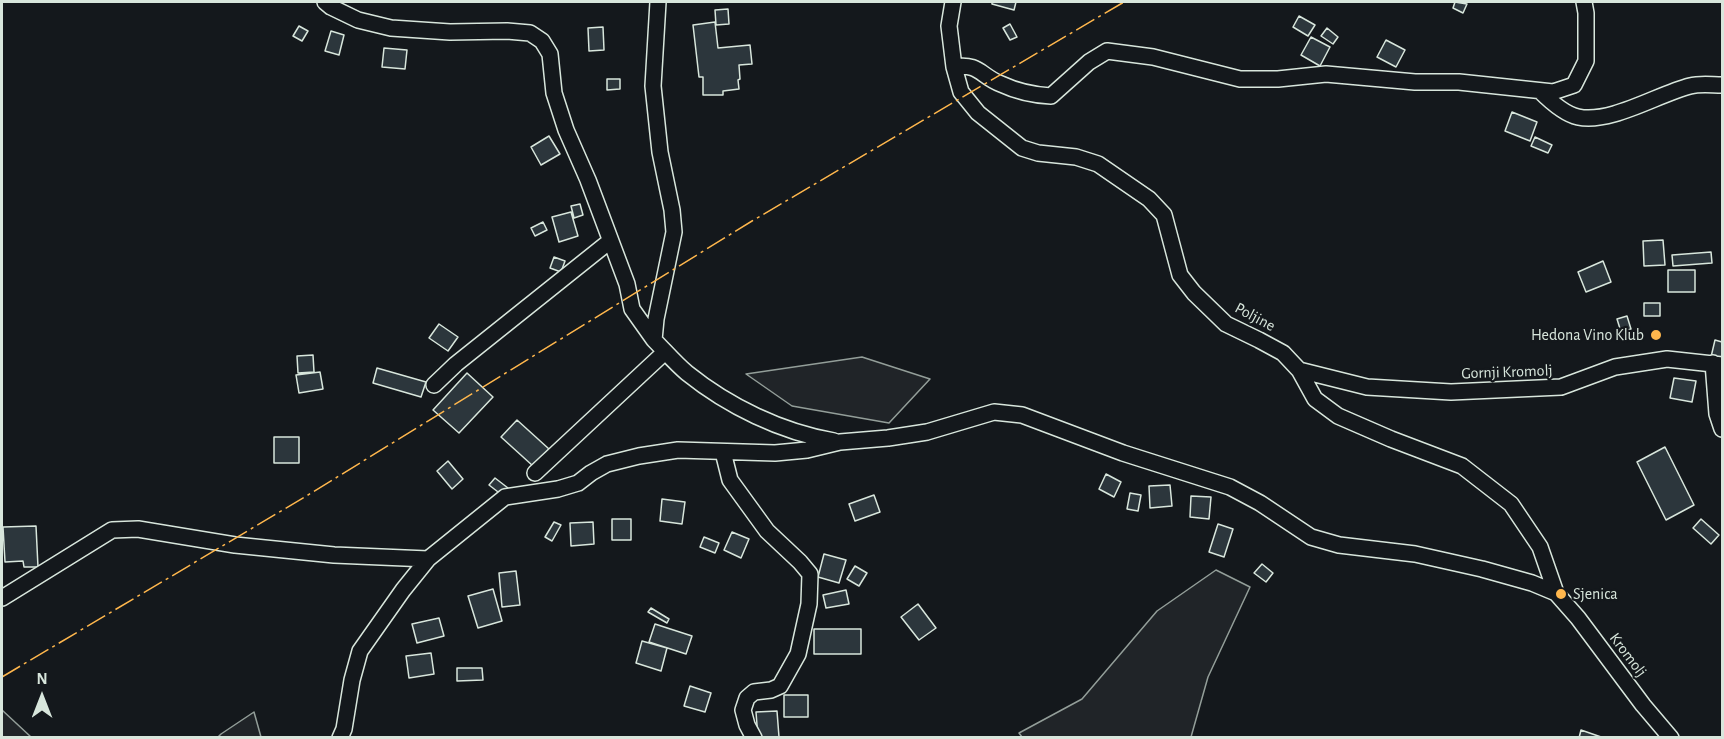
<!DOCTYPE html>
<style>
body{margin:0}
#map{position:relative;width:1724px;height:739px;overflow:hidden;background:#14181c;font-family:"Alegreya Sans",sans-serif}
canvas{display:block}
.frame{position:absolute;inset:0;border:3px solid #d8e6dc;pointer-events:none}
.north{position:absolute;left:12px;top:667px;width:60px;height:60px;-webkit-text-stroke:4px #14181c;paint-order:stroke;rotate:0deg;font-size:16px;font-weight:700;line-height:24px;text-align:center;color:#d8e6dc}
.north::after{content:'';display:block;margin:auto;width:21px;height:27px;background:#d8e6dc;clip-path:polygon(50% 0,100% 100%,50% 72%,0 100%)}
</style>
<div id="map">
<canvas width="1724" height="739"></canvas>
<div class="frame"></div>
<div class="north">N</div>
</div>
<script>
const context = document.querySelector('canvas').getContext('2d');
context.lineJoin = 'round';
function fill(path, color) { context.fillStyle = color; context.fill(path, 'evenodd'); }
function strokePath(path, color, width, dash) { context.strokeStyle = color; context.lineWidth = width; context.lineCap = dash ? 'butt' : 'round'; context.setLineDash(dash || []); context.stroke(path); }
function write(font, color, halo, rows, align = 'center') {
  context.font = font + ' "Alegreya Sans",sans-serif'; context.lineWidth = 4.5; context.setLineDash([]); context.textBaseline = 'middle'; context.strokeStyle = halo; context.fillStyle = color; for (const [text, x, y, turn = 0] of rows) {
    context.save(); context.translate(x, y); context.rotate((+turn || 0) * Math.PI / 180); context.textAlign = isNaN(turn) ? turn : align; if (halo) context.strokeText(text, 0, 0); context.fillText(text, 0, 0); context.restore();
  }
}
const green = new Path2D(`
 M862,357L930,379L889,423L792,406L746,374Z
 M1216,570L1250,587L1208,677L1191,737H1022L1019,733L1082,699L1157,611Z
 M2,710L31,737H2Z
 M254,712L261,737H218L221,734Z`);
fill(green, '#202428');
strokePath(green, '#939e99', 1.5);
const building = new Path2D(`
 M992,2H1016L1014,10L992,4Z
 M1455,2L1467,4L1463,13L1453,8Z
 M728,9L729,24L716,25L715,10Z
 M1299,16L1315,25L1308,36L1293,27Z
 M715,22L718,48L750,45L752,64L739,65L740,79L738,80L739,89L723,91V95H703V77H699L693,25Z
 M1010,24L1017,37L1010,40L1003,28Z
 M299,26L308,31L302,41L293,36Z
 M603,27L604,50L589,51L588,28Z
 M1327,28L1338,37L1333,44L1321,36Z
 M331,31L344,35L339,55L325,51Z
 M1311,37L1330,47L1320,66L1301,55Z
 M1386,40L1405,50L1396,67L1377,57Z
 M384,48L407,50L405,69L382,67Z
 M607,79H620V89L607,90Z
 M1512,112L1537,122L1530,141L1505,131Z
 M549,136L560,154L541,165L531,147Z
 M1535,137L1552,145L1548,153L1531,146Z
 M580,204L583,215L574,218L571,206Z
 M571,212L578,236L559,242L552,217Z
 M543,222L547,230L535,236L531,228Z
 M1663,240L1665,265L1644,266L1643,241Z
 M1711,252L1712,263L1673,266L1672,255Z
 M554,257L565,261L561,272L550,268Z
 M1603,261L1611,282L1586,292L1578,272Z
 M1668,270H1695V292H1668Z
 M1644,303H1660V316H1644Z
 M1627,316L1631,329L1621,332L1617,319Z
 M439,324L458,337L448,351L429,338Z
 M1715,340L1722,342V360L1711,357Z
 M313,355L314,372L298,373L297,356Z
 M377,368L426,382L421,397L373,383Z
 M320,372L323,389L299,393L296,375Z
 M467,373L493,397L459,433L433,410Z
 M1674,378L1696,381L1692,402L1670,398Z
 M517,420L549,449L533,466L501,437Z
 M274,437H299V463H274Z
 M1665,447L1694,505L1666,520L1637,462Z
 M448,461L463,479L452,489L437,471Z
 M1106,474L1121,482L1114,497L1099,489Z
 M495,478L508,488L502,495L489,485Z
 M1170,485L1172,506L1150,508L1149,486Z
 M1130,493L1141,495L1138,511L1127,509Z
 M874,495L880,512L855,521L849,504Z
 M1191,496L1211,497L1209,519L1190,517Z
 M662,499L685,502L682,524L660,521Z
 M612,519H631V540H612Z
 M1701,519L1719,535L1711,544L1693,528Z
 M554,522L561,525L552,541L545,537Z
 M593,522L594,544L571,546L570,523Z
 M1218,524L1233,529L1224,557L1209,552Z
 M36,526L38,567H24L23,561L5,562L3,527Z
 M732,532L749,539L741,558L724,550Z
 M704,537L719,543L715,553L700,547Z
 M824,554L846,560L839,583L818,577Z
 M1262,564L1273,573L1266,582L1254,573Z
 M855,566L867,573L859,586L847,579Z
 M516,571L520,605L502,607L499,573Z
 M493,589L502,621L478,628L468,596Z
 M846,590L849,604L826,608L823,595Z
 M918,604L936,628L919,640L901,617Z
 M651,608L669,619L667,623L648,612Z
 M439,618L444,636L417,643L412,624Z
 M655,624L692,636L686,654L649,642Z
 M814,629H861V654H814Z
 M642,641L667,648L661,671L636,663Z
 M431,653L434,674L409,678L406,656Z
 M457,668H482L483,680L457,681Z
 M690,686L711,693L705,712L684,706Z
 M784,695H808V717H784Z
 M777,711L779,737L758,738L756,712Z
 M1581,730L1604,738H1579Z`);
fill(building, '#2c363c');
strokePath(building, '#d8e6dc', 1.5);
const minor = new Path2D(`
 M325,2L331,7L358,20L391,28L450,32L507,31L530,33L542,41L550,54L554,93L566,130L588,180L627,284L632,309L654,340
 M658,2L653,86L660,152L672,210L674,232L656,319L654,340C665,351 675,363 687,373C728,406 781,432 834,441
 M953,2L949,26L954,67L961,92L978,113L1022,148L1038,153L1076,157L1098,164L1149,199L1164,215L1180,275L1194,293L1226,324L1259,340L1283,353L1299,370L1315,399L1338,416L1391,439L1462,466L1511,504L1540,547L1556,593L1578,618L1643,705L1671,738
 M954,67C980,63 980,76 1001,84C1018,92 1032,95 1051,96L1089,62L1107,51L1153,57L1240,79H1278L1326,74L1415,82H1459L1553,92L1574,85L1586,61V13L1584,2
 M1540,91C1550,101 1564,114 1578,117C1611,124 1658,94 1690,86C1701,83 1712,85 1722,85
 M1713,363L1717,414L1722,429
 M1299,370L1367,387L1451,392L1561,387L1615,367L1667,359L1722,365
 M434,385L456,364L610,241
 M723,452L730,480L767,531L800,562L810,574L809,604L798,654L780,686L771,690L754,692L747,698L743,710L747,725L754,738
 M535,473L665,352
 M2,598L112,530L138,529L235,545L334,555L428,559L505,497L558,489L578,483L591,473L607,464L639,456L678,450L775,453L807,450L840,442L888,438L927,432L994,412L1022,415L1123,453L1230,487L1260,503L1311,537L1339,545L1415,554L1482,569L1532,583L1556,593
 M340,738L344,729L352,680L360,651L403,590L428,559`);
strokePath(minor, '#d8e6dc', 18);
strokePath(minor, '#14181c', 15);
strokePath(new Path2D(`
 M2,677L313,492L752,221L1124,2`), '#ffb74d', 1.5, [21, 4.5, 3, 4.5]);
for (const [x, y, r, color] of [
 [1656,335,6,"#ffb74d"],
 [1561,594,6,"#ffb74d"]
]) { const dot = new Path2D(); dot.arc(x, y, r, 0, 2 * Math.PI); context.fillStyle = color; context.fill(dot); strokePath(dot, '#14181c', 2); }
write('16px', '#d8e6dc', '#14181c', [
 ["Poljine",1255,317,28],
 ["Gornji Kromolj",1507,372,-2],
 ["Kromolj",1628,655,53]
]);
write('16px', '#d8e6dc', '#14181c', [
 ["Hedona Vino Klub",1644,335],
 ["Sjenica",1573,594,"left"]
], 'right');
</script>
